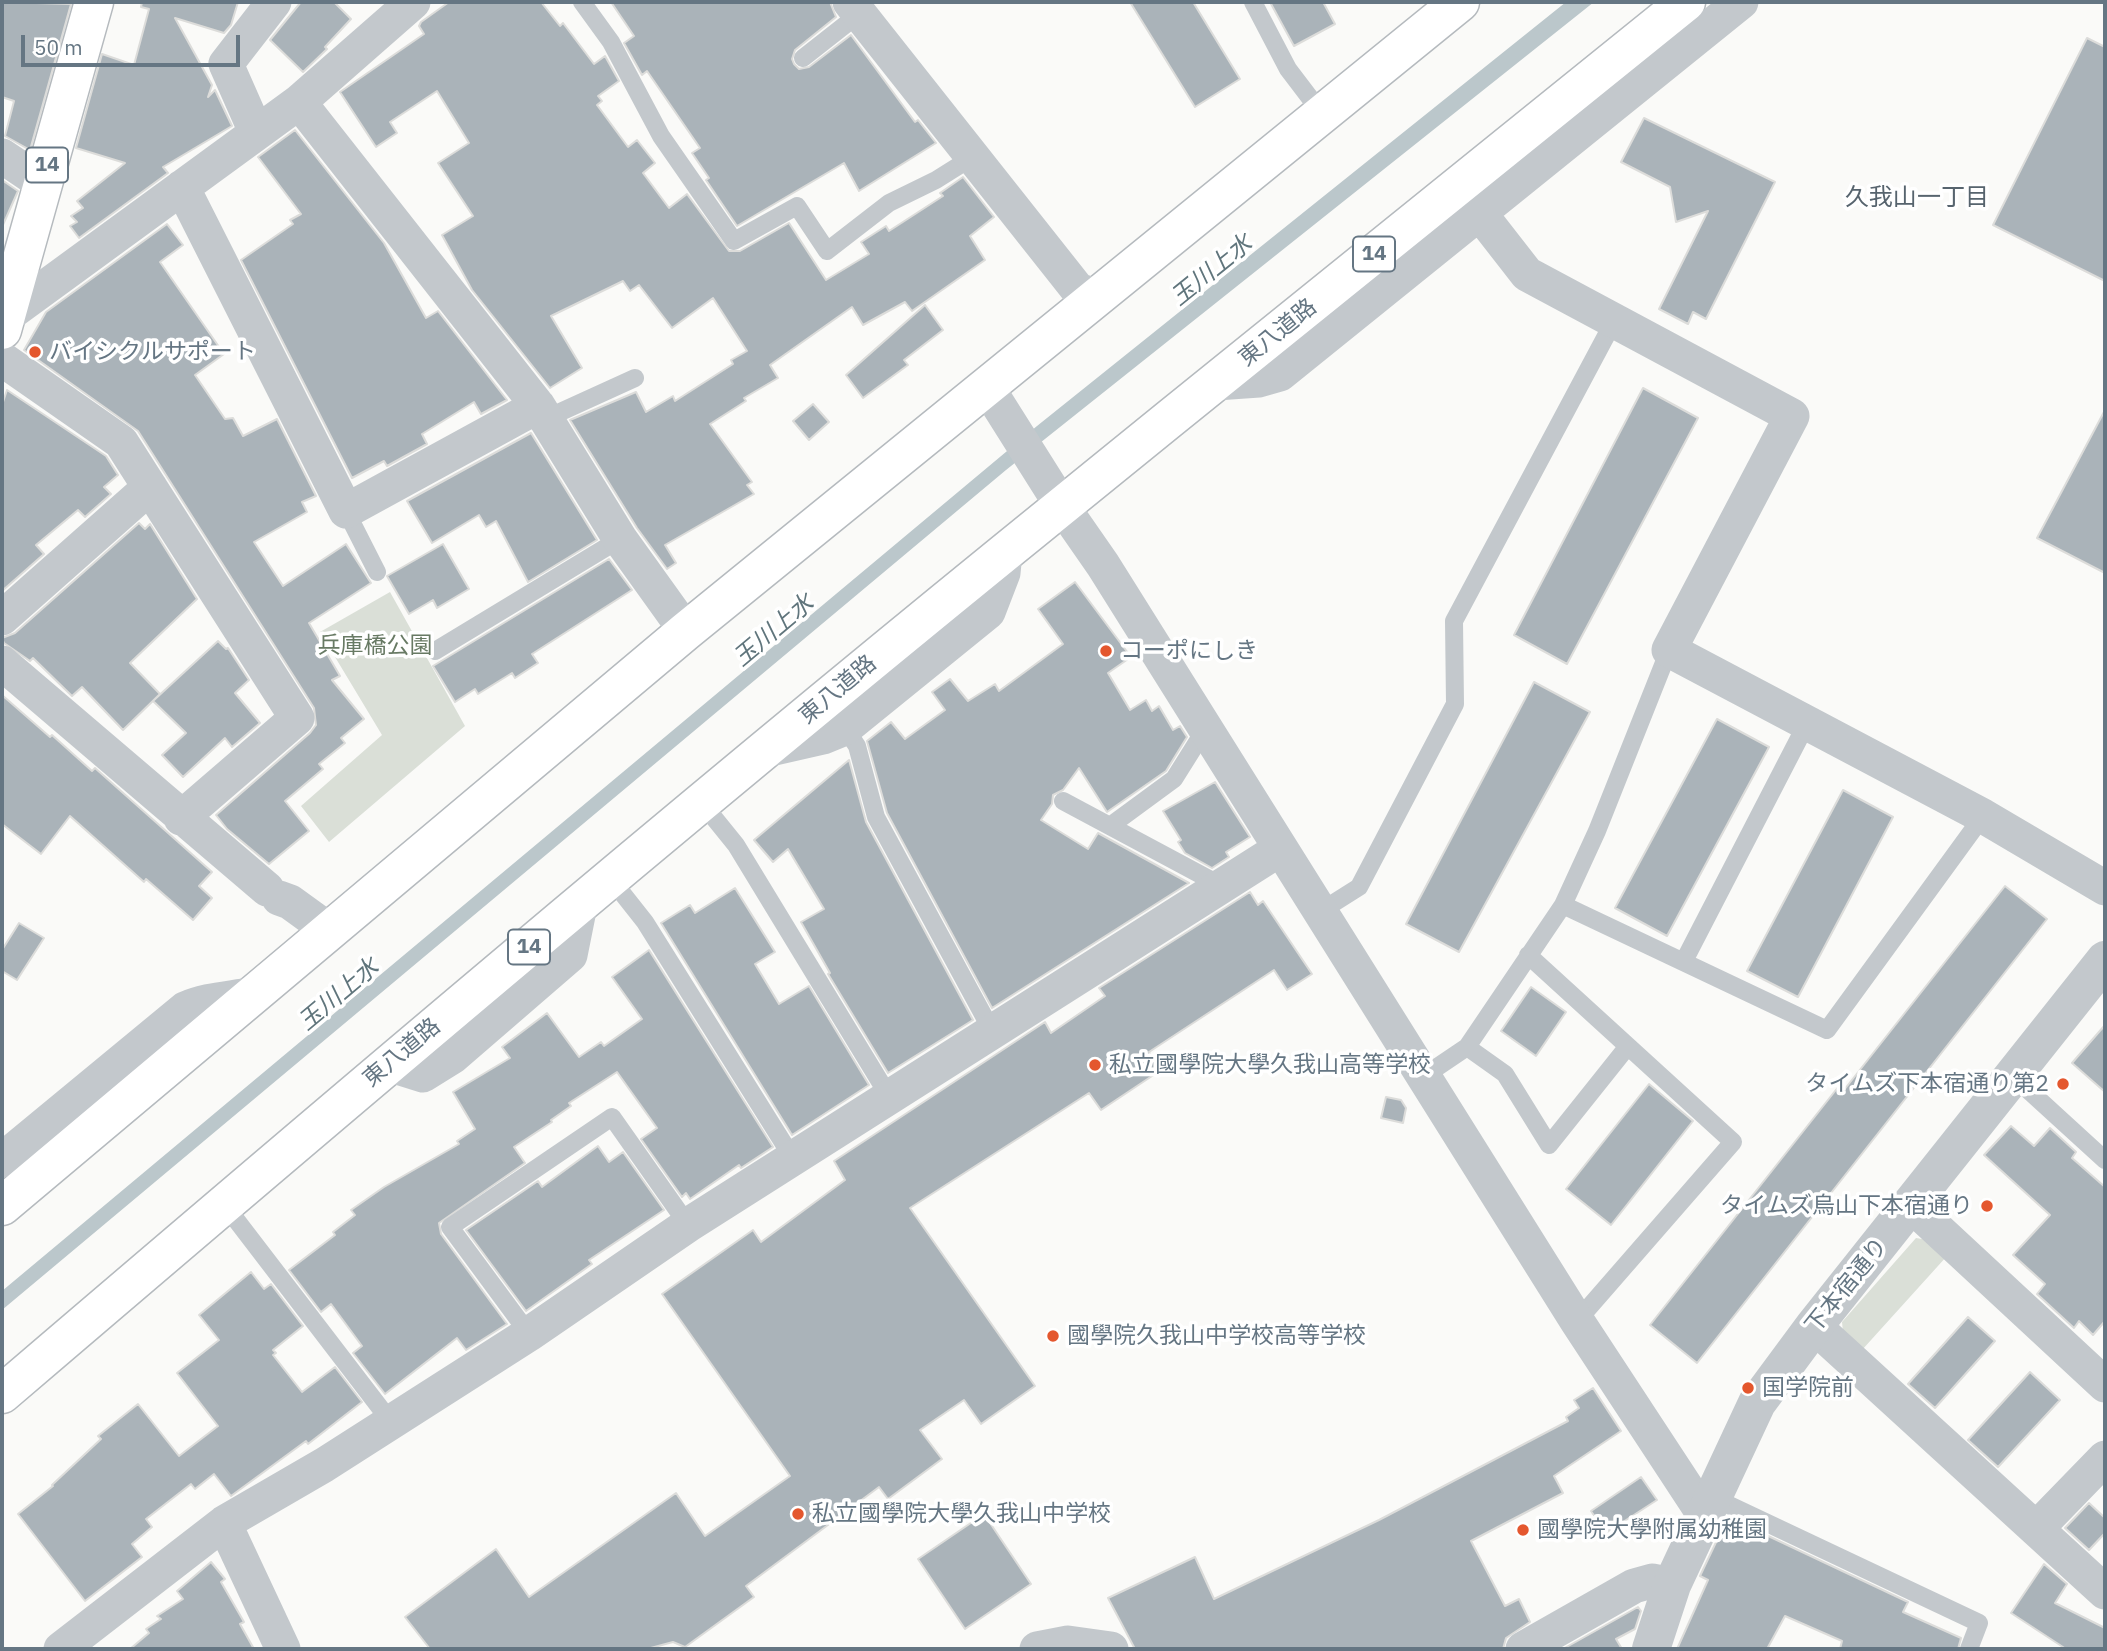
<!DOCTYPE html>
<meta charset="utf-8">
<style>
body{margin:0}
#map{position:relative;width:2107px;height:1651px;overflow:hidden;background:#fafaf8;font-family:"IBM Plex Sans",sans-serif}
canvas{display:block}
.frame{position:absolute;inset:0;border:4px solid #657683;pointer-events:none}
.scale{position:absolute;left:21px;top:35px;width:219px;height:32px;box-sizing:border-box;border:4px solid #657683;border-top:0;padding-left:9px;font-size:21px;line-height:24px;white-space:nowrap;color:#657683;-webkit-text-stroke:5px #fff;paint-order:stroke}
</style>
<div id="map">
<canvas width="2107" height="1651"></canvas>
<div class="frame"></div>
<div class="scale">50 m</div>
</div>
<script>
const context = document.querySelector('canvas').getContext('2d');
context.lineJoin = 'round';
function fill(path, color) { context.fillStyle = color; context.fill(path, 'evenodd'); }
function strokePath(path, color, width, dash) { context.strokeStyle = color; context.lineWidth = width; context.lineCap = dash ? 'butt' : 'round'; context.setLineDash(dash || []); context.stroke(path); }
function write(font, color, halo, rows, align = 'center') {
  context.font = font + ' "IBM Plex Sans","Noto Sans JP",sans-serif'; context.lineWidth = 7; context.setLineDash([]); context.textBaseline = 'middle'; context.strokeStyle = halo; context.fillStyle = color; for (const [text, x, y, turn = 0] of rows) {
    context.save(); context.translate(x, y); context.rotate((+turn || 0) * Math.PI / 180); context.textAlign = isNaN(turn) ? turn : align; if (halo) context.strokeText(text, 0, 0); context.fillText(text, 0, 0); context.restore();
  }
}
fill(new Path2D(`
 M390,592L465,726L329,842L301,806L382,735L320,632Z
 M1916,1238L1928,1240L1947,1256L1862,1350L1843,1332L1842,1322Z`), '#dadfd7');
fill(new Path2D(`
 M1566,2H1594L1006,470L2,1310V1291L1037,426Z`), '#bbc7cb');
const building = new Path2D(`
 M2,2L71,4L30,150L5,136L14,101L2,97Z
 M142,2H238L231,25L224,33L175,18L212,85L208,97L215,90L232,126L163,167L168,173L79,238L70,226L77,222L71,216L83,208L77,201L125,163L76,148L102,54L134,65L149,9L141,7Z
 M301,2H334L351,19L325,47L327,49L303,72L270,40Z
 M449,2H541L560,26L563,23L594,64L605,56L619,81L598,96L602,101L597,105L628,147L637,140L655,163L643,173L669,208L687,194L729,251H740L789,223L826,280L869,254L861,242L886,226L889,231L943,196L940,193L963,177L994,217L970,236L985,260L912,311L905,302L863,325L852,307L770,365L778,378L744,398L746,401L710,424L752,482L747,485L754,494L665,545L676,563L667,569L637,528L570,420L636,392L646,412L673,396L675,401L733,364L731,360L747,351L713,298L672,328L639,285L630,291L623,281L551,316L582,368L550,388L472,290L442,235L473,216L438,163L469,143L437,91L390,122L397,133L376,147L340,92L424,34L419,26L421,22Z
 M611,2H830L836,17L795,50L792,59L794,64L799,69L809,67L851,35L915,122L918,120L936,143L859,191L844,163L737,226L706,180L709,178L692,153L700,148L647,71L642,75L624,43L634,36Z
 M1130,2H1193L1240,79L1195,107Z
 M1270,2H1323L1335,24L1294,46Z
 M2087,38L2105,47V281L1993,225Z
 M1644,118L1775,182L1706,319L1693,312L1688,324L1659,309L1708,211L1676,222L1670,187L1621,162Z
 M295,130L384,243L426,318L438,311L507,400L481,414L474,402L422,434L427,444L387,466L384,461L352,478L241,260L293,224L290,220L301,214L258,157Z
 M2,180L18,191L2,227Z
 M167,224L183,245L160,262L224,354L195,375L225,419L233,418L243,436L277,419L316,496L302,502L307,512L254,542L283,586L346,544L371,583L309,623L340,676L332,680L364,719L341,738L345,743L319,764L323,769L285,801L309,831L269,864L227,829L216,815L310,733L316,725L314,708L138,431L24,350L46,312Z
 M925,305L943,330L904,360L908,365L863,398L846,375Z
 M1643,388L1698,418L1567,664L1514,635Z
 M7,390L106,456L118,475L104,487L111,494L85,517L78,510L36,545L44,554L2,591V405Z
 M813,404L829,422L809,440L793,421Z
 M2105,410V573L2037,538Z
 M531,433L597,540L528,582L496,521L486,527L479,515L432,543L407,501Z
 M139,523L145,529L150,524L197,599L130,663L160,694L123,730L82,687L72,696L33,658L30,661L4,643L2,638L15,633Z
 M443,544L469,589L437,608L433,600L409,614L387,576Z
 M609,559L632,590L532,654L538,663L515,678L512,673L478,694L475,689L455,702L433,666Z
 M1075,582L1131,657L1108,673L1130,710L1146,700L1152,711L1159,706L1173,730L1180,726L1187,737L1166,771L1107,812L1079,768L1063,790L1053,795L1052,804L1041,820L1088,849L1098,833L1189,883L992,1008L887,813L867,741L891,722L905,739L945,710L932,692L950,679L968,701L995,684L999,691L1063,644L1038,609Z
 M218,641L226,649L228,648L249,680L235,693L260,723L232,747L225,738L183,777L162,755L186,733L153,701Z
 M1534,682L1590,712L1459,952L1406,924Z
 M2,695L50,737L52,735L92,771L95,768L212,872L199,886L212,898L193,920L146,879L144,882L70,816L41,854L2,824Z
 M1717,719L1769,747L1667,936L1615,908Z
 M849,760L866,822L973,1020L888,1073L828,974L830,973L801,922L824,909L788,849L773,862L754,840Z
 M1215,782L1250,837L1226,852L1229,857L1212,868L1185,853L1178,842L1181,840L1163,811Z
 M1843,790L1893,817L1798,997L1747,971Z
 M2005,886L2047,919L1697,1363L1650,1325L1839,1086L1844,1090Z
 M735,888L775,952L755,964L779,1004L809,986L869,1085L792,1135L661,923L690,905L695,913Z
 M1250,892L1258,905L1263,901L1312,974L1287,990L1274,970L1149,1052L1161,1070L1101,1110L1089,1093L910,1208L1035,1386L981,1424L964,1400L920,1430L942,1459L888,1499L879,1487L746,1586L754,1597L685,1647L673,1642L647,1649H430L405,1617L496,1549L529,1597L676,1493L705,1536L790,1476L662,1294L753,1230L761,1242L845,1180L834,1161L1045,1022L1051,1033L1105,996L1099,988Z
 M19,923L44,938L17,980L2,971V950Z
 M649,950L773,1147L741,1168L739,1165L690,1199L686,1193L682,1197L641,1139L657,1128L617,1072L569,1103L571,1106L551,1120L552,1122L514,1147L525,1163L439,1223L441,1234L507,1324L466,1350L457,1338L385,1394L353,1353L362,1346L331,1304L321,1312L289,1270L335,1235L333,1232L355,1215L351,1210L384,1187L459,1144L457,1141L475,1129L453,1092L510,1058L502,1047L547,1013L579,1057L601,1042L604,1046L642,1019L612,977Z
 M1531,987L1566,1012L1536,1056L1501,1031Z
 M2105,1025V1092L2072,1063Z
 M1649,1084L1693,1121L1611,1225L1566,1189Z
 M1386,1097L1401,1100L1406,1108L1403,1123L1381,1118Z
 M2011,1126L2034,1146L2050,1128L2076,1152L2072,1158L2105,1187V1321L2093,1335L2079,1321L2074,1328L2037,1294L2045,1284L2013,1255L2050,1215L1984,1155Z
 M598,1146L609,1162L623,1152L664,1210L589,1260L592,1264L526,1311L466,1230L538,1181L542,1187Z
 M251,1272L264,1289L271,1284L303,1326L273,1350L276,1353L273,1355L302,1392L335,1367L362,1402L308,1444L306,1441L231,1496L214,1474L195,1489L191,1484L146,1519L152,1527L132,1544L142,1557L85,1601L18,1514L53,1486L52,1485L101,1439L98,1436L138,1404L179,1456L218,1426L177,1373L219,1340L199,1315Z
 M1968,1317L1995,1341L1935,1408L1908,1384Z
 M2030,1372L2060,1400L1998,1467L1968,1440Z
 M1593,1388L1621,1431L1554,1476L1563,1493L1471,1541L1505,1606L1519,1599L1530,1622L1506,1638L1503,1649H1135L1108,1598L1195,1557L1214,1599L1379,1520L1568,1421L1566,1417L1579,1408L1574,1400Z
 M1641,1477L1657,1500L1606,1533L1591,1511Z
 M2089,1503L2105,1518V1533L2089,1550L2065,1528Z
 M984,1514L1031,1584L965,1629L918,1559Z
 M1728,1517L1908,1602L1903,1612L1961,1638L1958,1649H1840L1842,1641L1785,1616L1767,1649H1677L1708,1580L1700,1576Z
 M211,1562L225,1579L221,1582L244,1622L240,1624L254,1649H130L149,1633L146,1629L161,1619L157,1616L183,1599L177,1591Z
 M2044,1564L2067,1584L2055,1603L2105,1628V1649H2066L2011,1613Z
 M1638,1607L1641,1611L1635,1629L1616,1639L1622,1649H1563Z`);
fill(building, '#aab3b9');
strokePath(building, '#dcdcda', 2);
const primary = new Path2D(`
 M2,330L94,2
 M2,1206L686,631L1460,2
 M2,1394C333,1111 665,829 1003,554C1230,369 1459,186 1686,2`);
strokePath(primary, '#b5babe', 41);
strokePath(new Path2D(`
 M582,2L611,42L661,136L734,241L797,206L827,251L889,203L936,180L971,158
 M1253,2L1288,69L1323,115
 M803,58L859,14
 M545,419L635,378
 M346,511L377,572
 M435,651L620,539
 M845,728L857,746L876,817L992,1031
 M1063,801L1220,885
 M702,803L736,845L890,1098
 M1110,826L1174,779L1206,728
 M611,879L645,922L794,1160
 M1563,905L1827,1030L1983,816
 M1321,911L1359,887L1455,704L1454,621L1614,321
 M1528,955L1733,1142L1577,1321
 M1684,961L1807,723
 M1467,1047L1505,1074L1549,1145L1628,1046
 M1424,1076L1467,1047L1563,905L1597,831L1669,650
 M2014,1077L2105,1160
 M224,1204L391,1422
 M529,1334L450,1227L612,1117L688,1225
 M1712,1497L1979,1623L1969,1649`), '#c3c8cc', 18);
strokePath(new Path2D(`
 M850,2L1078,290L1097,297
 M299,102L538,406L620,539L686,631
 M256,132L226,64L274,2
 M2,156L42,183
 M182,187L346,511L538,406
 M1481,215L1527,274L1792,416L1669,650L1983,816L2105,888
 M6,316L299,102L413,2
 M2,359L121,442L297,718L181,818
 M1216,383L1259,380L1280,374L1741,2
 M987,387L1062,506L1103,565L1577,1321L1703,1513
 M2,618L150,487
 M2,663L267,889
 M766,750L823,737L845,728L988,612L1003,573L1005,552
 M279,898L290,902L330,931
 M388,1064L423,1075L452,1057L570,955L580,905
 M2,1160L185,1009C207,999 231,999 255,994
 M1911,1205L2105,1385
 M1814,1326L2105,1592
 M224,1523L283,1649
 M2036,1529L2105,1458
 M61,1649L224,1523L324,1465L529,1334L688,1225L1280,849
 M1037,1649L1068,1643L1111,1649
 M1523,1649L1634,1586L1652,1581L1672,1585`), '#c3c8cc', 35);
strokePath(new Path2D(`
 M1651,1649L1672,1585L1757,1403L1814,1326L2105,960`), '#c3c8cc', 38);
strokePath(primary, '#fff', 38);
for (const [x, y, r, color] of [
 [35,352,7,"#e4572e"],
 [1106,651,7,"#e4572e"],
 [1095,1065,7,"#e4572e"],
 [2063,1084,7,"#e4572e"],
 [1987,1206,7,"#e4572e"],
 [1053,1336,7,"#e4572e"],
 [1748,1388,7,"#e4572e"],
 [798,1514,7,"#e4572e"],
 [1523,1530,7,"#e4572e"]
]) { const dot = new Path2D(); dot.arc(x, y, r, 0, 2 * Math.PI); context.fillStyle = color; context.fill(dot); strokePath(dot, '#fff', 2.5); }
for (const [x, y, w] of [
 [47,165,42],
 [1374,254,42],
 [529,947,42]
]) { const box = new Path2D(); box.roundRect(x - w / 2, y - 17.5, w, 35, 5); context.fillStyle = '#fff'; context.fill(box); strokePath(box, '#657683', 2); }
write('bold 21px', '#657683', null, [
 ["14",47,165],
 ["14",1374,254],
 ["14",529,947]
]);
write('23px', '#657683', '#fff', [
 ["東八道路",1278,333,-39],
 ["東八道路",838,690,-40],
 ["東八道路",402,1053,-40],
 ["下本宿通り",1847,1286,-51]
]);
write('23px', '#657683', '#fff', [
 ["バイシクルサポート",49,352],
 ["コーポにしき",1120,651],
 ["私立國學院大學久我山高等学校",1109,1065],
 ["タイムズ下本宿通り第2",2049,1084,"right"],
 ["タイムズ烏山下本宿通り",1973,1206,"right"],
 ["國學院久我山中学校高等学校",1067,1336],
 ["国学院前",1762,1388],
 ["私立國學院大學久我山中学校",812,1514],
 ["國學院大學附属幼稚園",1537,1530]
], 'left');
write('23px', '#687a64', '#fff', [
 ["兵庫橋公園",375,646]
]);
write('24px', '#57646e', '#fff', [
 ["久我山一丁目",1917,198]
]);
write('italic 24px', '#60757c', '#fff', [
 ["玉川上水",1212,271,-39],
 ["玉川上水",774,631,-40],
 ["玉川上水",339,995,-40]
]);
</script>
